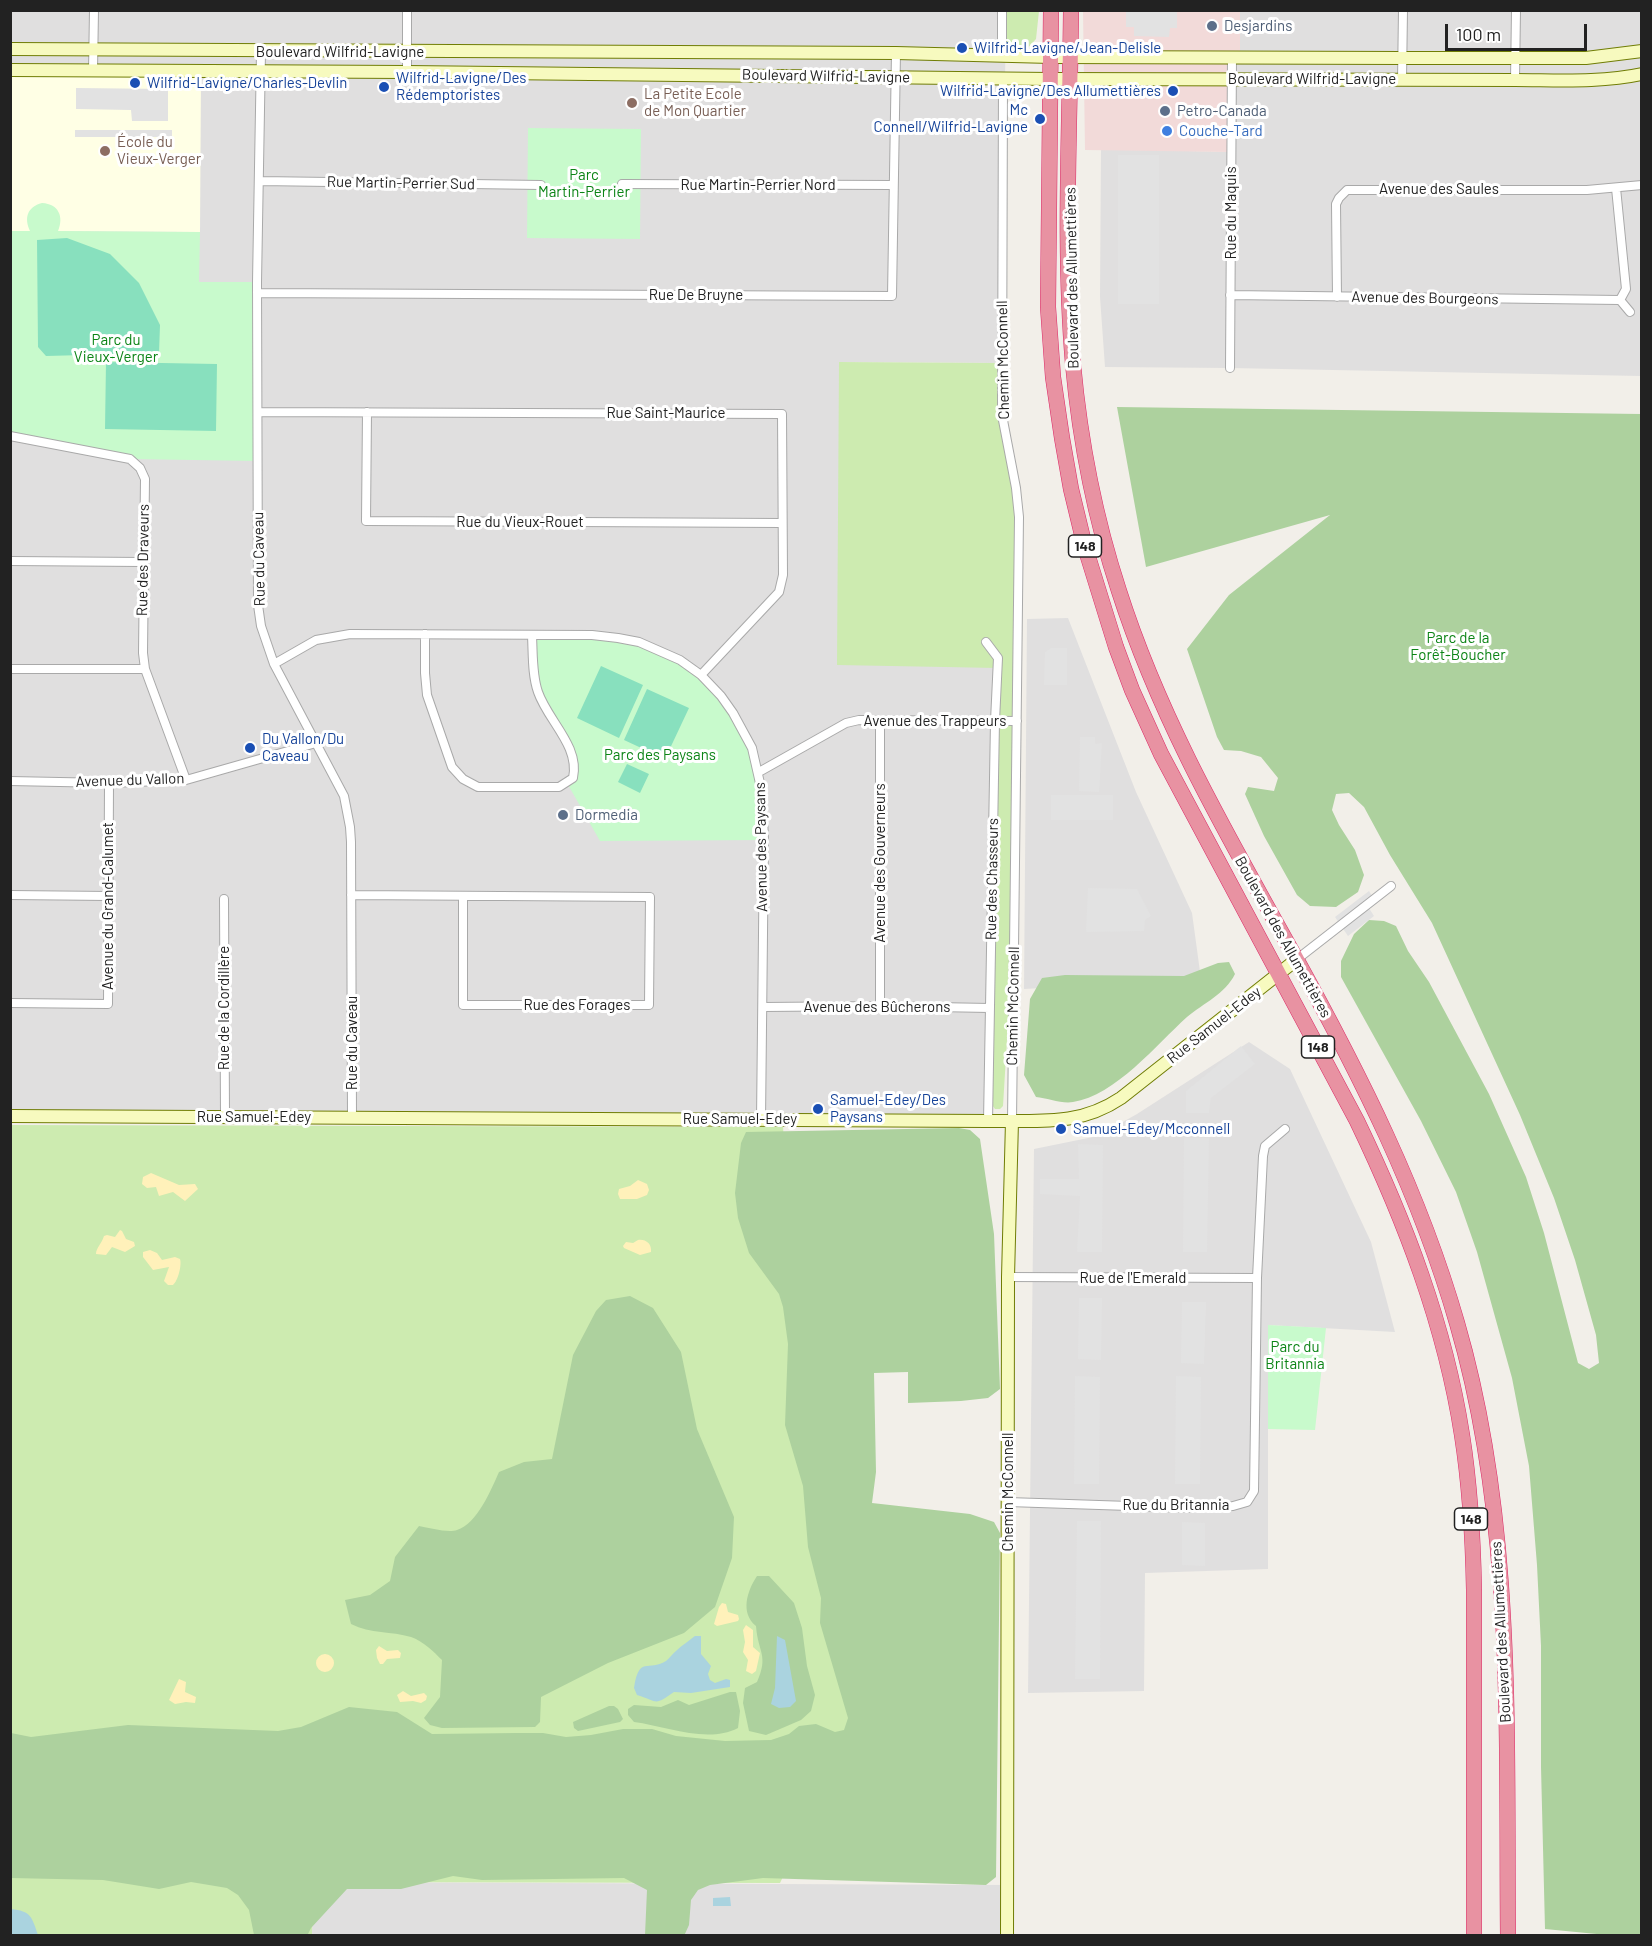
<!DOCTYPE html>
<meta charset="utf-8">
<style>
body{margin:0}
#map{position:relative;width:1652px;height:1946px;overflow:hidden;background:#f2efe9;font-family:Barlow,sans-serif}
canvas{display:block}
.frame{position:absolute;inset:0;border:12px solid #222;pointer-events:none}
.scale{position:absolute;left:1445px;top:24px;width:142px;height:27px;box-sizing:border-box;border:3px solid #222;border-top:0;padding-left:8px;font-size:18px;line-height:21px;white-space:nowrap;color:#222;-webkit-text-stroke:4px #fff;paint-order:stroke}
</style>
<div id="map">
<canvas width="1652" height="1946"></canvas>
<div class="frame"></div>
<div class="scale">100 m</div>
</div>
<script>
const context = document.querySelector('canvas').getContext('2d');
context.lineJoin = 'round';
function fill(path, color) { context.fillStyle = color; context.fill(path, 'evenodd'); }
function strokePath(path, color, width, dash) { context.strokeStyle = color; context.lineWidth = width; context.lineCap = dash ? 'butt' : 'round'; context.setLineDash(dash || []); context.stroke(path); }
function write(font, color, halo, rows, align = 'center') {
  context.font = font + ' Barlow,sans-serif'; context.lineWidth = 6; context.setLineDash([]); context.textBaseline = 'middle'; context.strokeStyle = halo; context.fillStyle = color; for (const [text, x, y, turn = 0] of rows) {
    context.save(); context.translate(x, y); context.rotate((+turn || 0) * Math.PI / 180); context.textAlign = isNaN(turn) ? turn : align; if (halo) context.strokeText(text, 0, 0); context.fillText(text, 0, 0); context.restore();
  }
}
fill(new Path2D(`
 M11,11H1006L1001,363L840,362L998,667L988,1121L11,1116Z
 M1240,11H1641V376L1230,368L1105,367L1100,297L1101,149L1231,152L1232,58L1240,57Z
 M1068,618L1136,792L1192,913L1201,979L1024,989L1027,619Z
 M1249,1042L1290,1069L1371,1242L1395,1332L1268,1325V1569L1145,1573L1144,1691L1028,1693L1034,1149L1098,1136L1137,1114Z
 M313,1882L1007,1885V1935L312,1936Z`), '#e0dfdf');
fill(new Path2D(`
 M1083,11H1240V57L1232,58L1231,152L1085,150Z`), '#f2dad9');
fill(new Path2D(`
 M11,70L201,72L200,232L11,231Z`), '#ffffe5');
fill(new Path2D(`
 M1006,11H1039L1036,39L1026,50C999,59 1005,27 1006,11Z
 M839,362L1001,363L1002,415L1016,488L1015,907L1003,1106L1000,1109H995L992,1105L998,668L837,665Z
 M11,1125L783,1127L812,1506L856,1725L780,1883L313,1882L312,1935L11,1936Z`), '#cdebb0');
fill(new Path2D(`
 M1117,407L1641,414V1935H1607L1545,1929L1541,1767V1646L1537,1565L1529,1466L1512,1378L1477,1252L1456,1192L1421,1121L1341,977V961L1354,934L1369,920L1384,921L1396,926L1408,951L1429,982L1489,1094L1526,1177L1544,1233L1578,1363L1589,1369L1599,1363L1596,1335L1575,1260L1554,1198L1520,1115L1432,923L1390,855L1364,807L1349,793L1336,794L1332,810L1339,825L1355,850L1364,875L1358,892L1336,907L1310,906L1297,895L1264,836L1245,794L1248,787L1274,791L1278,778L1261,757L1241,751L1224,750L1217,737L1187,649L1229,595L1330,515L1146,567Z
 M1229,962L1235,974C1225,994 1204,1003 1187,1017C1157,1044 1115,1096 1073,1102C1062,1104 1047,1098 1036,1097L1024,1075L1030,999L1042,978L1065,975L1184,976L1218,963Z
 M959,1128L970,1130L980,1139L994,1234L1000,1389L988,1398L961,1401L908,1403V1372L874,1373L876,1472L872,1503L970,1514L994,1522L1000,1533L996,1877L986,1885L763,1878L710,1885L698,1890L691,1900L689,1925L684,1936L645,1935L647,1890L624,1878L482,1880L453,1876L401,1889H347L311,1928L307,1936L254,1935L249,1910L238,1895L227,1888L191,1882L159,1889L103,1880L11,1878V1733L31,1737L128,1725L278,1731L301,1727L349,1707L397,1712L432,1734L517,1733H543L566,1737L591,1735L623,1729H652L676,1736L725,1741L771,1740L789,1734L799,1726L816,1724L835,1732L844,1730L848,1718L820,1623L821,1598L808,1547L803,1486L785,1425L788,1344L783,1307L779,1294L749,1253L738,1218L735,1193L741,1143L746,1132Z
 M630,1296L653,1308L681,1352L697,1429L734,1517L732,1558L715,1607L684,1633L608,1663L541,1697L540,1722L535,1727L442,1728L430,1725L424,1718L440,1697L442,1660C434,1652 423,1641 411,1637C391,1631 371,1634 351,1624L345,1600L370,1595L390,1581L395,1557L419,1526C430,1528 448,1533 457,1530C477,1524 491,1490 499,1472L524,1462L552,1459L573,1355L596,1311L606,1300Z
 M757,1576H769L794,1603L802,1628L807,1666L815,1695L811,1711L801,1720L766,1735L749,1731L743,1703L745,1688L757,1682C769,1655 758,1653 756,1626C740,1613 747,1591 757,1576Z
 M730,1692H736L740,1711L738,1728C707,1744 666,1726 634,1722L628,1715V1709L634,1705L661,1707L678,1700L689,1705Z
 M609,1706H614L618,1709L623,1719L620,1722L578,1731L574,1728L573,1722Z`), '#add19e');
fill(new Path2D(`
 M151,1173L179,1185L195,1184L198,1189L185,1201L173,1192L159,1196L156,1187L147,1188L142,1184L143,1177Z
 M638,1180L647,1184L649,1190L647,1195L637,1199H620L618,1194L619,1189L630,1186Z
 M120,1230L122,1231L126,1239L134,1242L135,1246L125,1252L112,1247L106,1255L96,1254C96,1248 102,1243 104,1236L107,1235L115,1237Z
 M638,1240C646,1239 652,1244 651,1252L640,1255L624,1248L623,1246L626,1242L633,1243Z
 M150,1250L157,1253L162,1260L175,1257L180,1259C182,1265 178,1281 173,1285H168L164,1281L169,1267L153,1270L143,1257V1252Z
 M722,1603L726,1604L728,1612L738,1615L739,1619L738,1621L717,1626L714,1624L719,1607Z
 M746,1625L753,1630V1647L760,1653L756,1671L752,1674L746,1671L748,1660L743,1652L745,1642L743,1630Z
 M379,1646L387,1651L398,1650L401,1653L400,1658L387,1659L383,1664H380L377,1658L376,1650Z
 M316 1663a9 9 0 1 1 18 0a9 9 0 1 1-18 0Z
 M179,1679L186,1682L185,1692L196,1697L195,1703L186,1702L175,1704L169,1700Z
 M403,1691L411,1696L424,1693L427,1696L426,1700L421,1703L413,1701L400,1702L397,1695Z`), '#fff1ba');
fill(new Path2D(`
 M528,128L641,129L640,239L527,238Z
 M42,203C59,204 64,217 58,231L200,232L199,282H257L258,461L130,459L11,436L10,231H30C24,218 27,207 42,203Z
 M532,636L618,638L680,660L733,713L759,774L764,840L600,841L567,783L575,767L538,693Z
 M1268,1325L1326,1328L1315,1430L1268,1429Z`), '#c8facc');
fill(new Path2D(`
 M67,238L110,254L139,283L160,325L159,353L46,356L38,347L37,240Z
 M106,362L217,364L216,431L105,429Z
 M601,666L643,685L619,738L577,718Z
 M647,689L689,708L665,759L624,740Z
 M627,764L649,774L640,793L618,782Z`), '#88e0be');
fill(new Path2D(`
 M1126,11H1177V28H1170L1169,37L1134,36V27H1126Z
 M76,88L168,89V121H132L131,110L76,109Z
 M75,130H172V137H75Z
 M1118,155H1159V304H1118Z
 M1051,648H1067V685H1044L1045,652Z
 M1080,737H1095V744L1102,743L1099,792L1079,791Z
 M1051,795H1113V820H1051Z
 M1088,888L1137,889L1151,916L1145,920L1144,931L1086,932Z
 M1369,891L1374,899L1367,905L1374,916L1348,936L1335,917Z
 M1241,1046L1255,1064L1211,1098L1209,1113H1186V1091Z
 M1184,1138H1209L1207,1252H1183Z
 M1078,1144L1103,1145L1102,1252H1077L1080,1196L1040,1194V1179H1079Z
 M1079,1298H1102L1101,1360L1078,1359Z
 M1182,1302H1206L1204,1364L1181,1363Z
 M1075,1376L1100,1377L1099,1484H1074Z
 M1176,1376L1201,1377L1200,1484H1175Z
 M1077,1521H1101L1100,1679H1075Z
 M1182,1522L1205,1523V1566L1182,1565Z`), '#e2e2e2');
fill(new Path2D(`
 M695,1636H701V1654L711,1666L708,1674L710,1680L715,1683L726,1679L730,1680V1687L691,1693L674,1692C654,1706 659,1702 637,1695L634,1688C639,1655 648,1672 666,1661C670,1658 672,1654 676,1651C682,1645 689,1641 695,1636Z
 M777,1636L785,1640L796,1701L790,1707L779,1708L771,1704L775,1688Z
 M730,1897L731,1906H713V1898Z
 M11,1909C31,1911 32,1917 38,1935H11Z`), '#aad3df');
const street = new Path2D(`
 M261,52L257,282L258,605L261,626L274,664L344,796L350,827L351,842L352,1118
 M1002,56V10
 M93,71L94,10
 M407,72V10
 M1003,79L1002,415L1016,488L1019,517L1012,1121
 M1402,80L1403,10
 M1515,80L1516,10
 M260,181L541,185
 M622,184L893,185
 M1616,188L1626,289L1620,300
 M257,293L892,296L896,53
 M1230,295L1620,300
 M1337,297L1336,204L1339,198L1347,190H1587L1642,185
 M1620,300L1630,312
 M1230,368L1232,58
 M258,412L782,414L783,575L779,592L701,675
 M367,412L366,521L782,523
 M10,436L130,459L140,468L145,479L143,653L145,669L186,780
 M10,561L143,562
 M425,634V673L427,695L452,767L463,779L478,787H559L573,778C580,746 548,721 538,692C532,675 533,654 532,636
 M986,642L998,658L995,721L988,1121
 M274,664L316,640L350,634L592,635L618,638L639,642L680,660L701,675L721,696L733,713L752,748L762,792L764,840L761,1120
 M10,669H145
 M759,772L846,723L859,720L1017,721
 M10,781L109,783L186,780L316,743
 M10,895L109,896
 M351,895L650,897L649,1005H463V896
 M224,899L225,1117
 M1296,960L1391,886
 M10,1003L108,1004L109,783
 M880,1006V721
 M763,1007L880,1006L990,1008
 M1008,1277L1257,1278
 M1008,1502L1190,1508L1233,1506L1247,1502L1254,1491L1257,1278L1263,1156L1265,1146L1285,1129`);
const secondary = new Path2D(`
 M10,49L896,53L1051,57L1403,58H1586L1642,51
 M10,70L407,72L1050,79L1515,80C1557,80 1600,83 1642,74
 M10,1116L988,1121C1037,1120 1078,1127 1121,1098L1296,960
 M1007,1936L1008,1277L1012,1121`);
const highway = new Path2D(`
 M1051,10L1048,307L1053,377L1062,438L1071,489L1085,547L1116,647L1132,690L1161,754L1357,1121C1405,1221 1445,1325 1462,1435C1470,1486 1473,1538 1474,1590V1936
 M1071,10C1070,128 1063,247 1073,364C1080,441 1095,518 1119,591C1161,722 1228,836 1294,955C1360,1075 1419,1191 1457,1323C1515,1522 1506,1731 1508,1936`);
strokePath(street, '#a9a9a9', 10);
strokePath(secondary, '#707d05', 14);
strokePath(highway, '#dc2a67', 16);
strokePath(street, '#fff', 8);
strokePath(secondary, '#f7fabf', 12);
strokePath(highway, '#e892a2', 15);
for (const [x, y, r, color] of [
 [1212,26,6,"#5c6f8a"],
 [962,48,6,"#1a4fb4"],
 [135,83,6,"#1a4fb4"],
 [384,87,6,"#1a4fb4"],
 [1173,91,6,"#1a4fb4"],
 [632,103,6,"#8d6e63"],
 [1165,111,6,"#5c6f8a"],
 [1040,119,6,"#1a4fb4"],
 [1167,131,6,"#3f7fe0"],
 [105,151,6,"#8d6e63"],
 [250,748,6,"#1a4fb4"],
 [563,815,6,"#5c6f8a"],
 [818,1109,6,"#1a4fb4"],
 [1061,1129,6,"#1a4fb4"]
]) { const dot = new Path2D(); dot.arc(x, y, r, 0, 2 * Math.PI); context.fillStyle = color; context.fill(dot); strokePath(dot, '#fff', 2); }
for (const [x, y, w] of [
 [1085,546,33],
 [1318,1047,33],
 [1471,1519,33]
]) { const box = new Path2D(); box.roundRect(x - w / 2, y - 11, w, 22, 4.5); context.fillStyle = '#fff'; context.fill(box); strokePath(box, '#222', 1.5); }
write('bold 14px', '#222', null, [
 ["148",1085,546],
 ["148",1318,1047],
 ["148",1471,1519]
]);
write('15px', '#4e5e75', '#fff', [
 ["Desjardins",1224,26],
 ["Petro-Canada",1177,111],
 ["Dormedia",575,815]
], 'left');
write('15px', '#164399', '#fff', [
 ["Wilfrid-Lavigne/Jean-Delisle",974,48],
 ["Wilfrid-Lavigne/Des",396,78],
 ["Rédemptoristes",396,95],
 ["Wilfrid-Lavigne/Charles-Devlin",147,83],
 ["Wilfrid-Lavigne/Des Allumettières",1161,91,"right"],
 ["Mc",1028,110,"right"],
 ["Connell/Wilfrid-Lavigne",1028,127,"right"],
 ["Du Vallon/Du",262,739],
 ["Caveau",262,756],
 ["Samuel-Edey/Des",830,1100],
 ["Paysans",830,1117],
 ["Samuel-Edey/Mcconnell",1073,1129]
], 'left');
write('15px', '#222', '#fff', [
 ["Boulevard Wilfrid-Lavigne",340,52],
 ["Boulevard Wilfrid-Lavigne",826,76,1],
 ["Boulevard Wilfrid-Lavigne",1312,79],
 ["Rue Martin-Perrier Sud",401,183,1],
 ["Rue Martin-Perrier Nord",758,185],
 ["Avenue des Saules",1439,189],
 ["Rue du Maquis",1231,213,-90],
 ["Boulevard des Allumettières",1072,278,-91],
 ["Rue De Bruyne",696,295],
 ["Avenue des Bourgeons",1425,298,1],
 ["Chemin McConnell",1003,360,-91],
 ["Rue Saint-Maurice",666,413],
 ["Rue du Vieux-Rouet",520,522],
 ["Rue du Caveau",259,559,-91],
 ["Rue des Draveurs",143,560,-89],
 ["Avenue des Trappeurs",935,721],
 ["Avenue du Vallon",130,780,-2],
 ["Avenue des Paysans",761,847,-91],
 ["Avenue des Gouverneurs",880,863,-90],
 ["Rue des Chasseurs",992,879,-89],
 ["Avenue du Grand-Calumet",108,906,-90],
 ["Boulevard des Allumettières",1283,937,61],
 ["Rue des Forages",577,1005],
 ["Chemin McConnell",1013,1006,-89],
 ["Avenue des Bûcherons",877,1007],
 ["Rue de la Cordillère",224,1008,-90],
 ["Rue Samuel-Edey",1214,1025,-38],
 ["Rue du Caveau",352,1043,-90],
 ["Rue Samuel-Edey",254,1117],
 ["Rue Samuel-Edey",740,1119],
 ["Rue de l'Emerald",1133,1278],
 ["Chemin McConnell",1008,1492,-90],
 ["Rue du Britannia",1176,1505],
 ["Boulevard des Allumettières",1501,1632,-93]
]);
write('15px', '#785e54', '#fff', [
 ["La Petite Ecole",644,94],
 ["de Mon Quartier",644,111],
 ["École du",117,142],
 ["Vieux-Verger",117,159]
], 'left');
write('15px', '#366cbe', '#fff', [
 ["Couche-Tard",1179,131]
], 'left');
write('15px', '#0c8416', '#fff', [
 ["Parc",584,175],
 ["Martin-Perrier",584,192],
 ["Parc du",116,340],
 ["Vieux-Verger",116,357],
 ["Parc de la",1458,638],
 ["Forêt-Boucher",1458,655],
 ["Parc des Paysans",660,755],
 ["Parc du",1295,1347],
 ["Britannia",1295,1364]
]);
</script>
